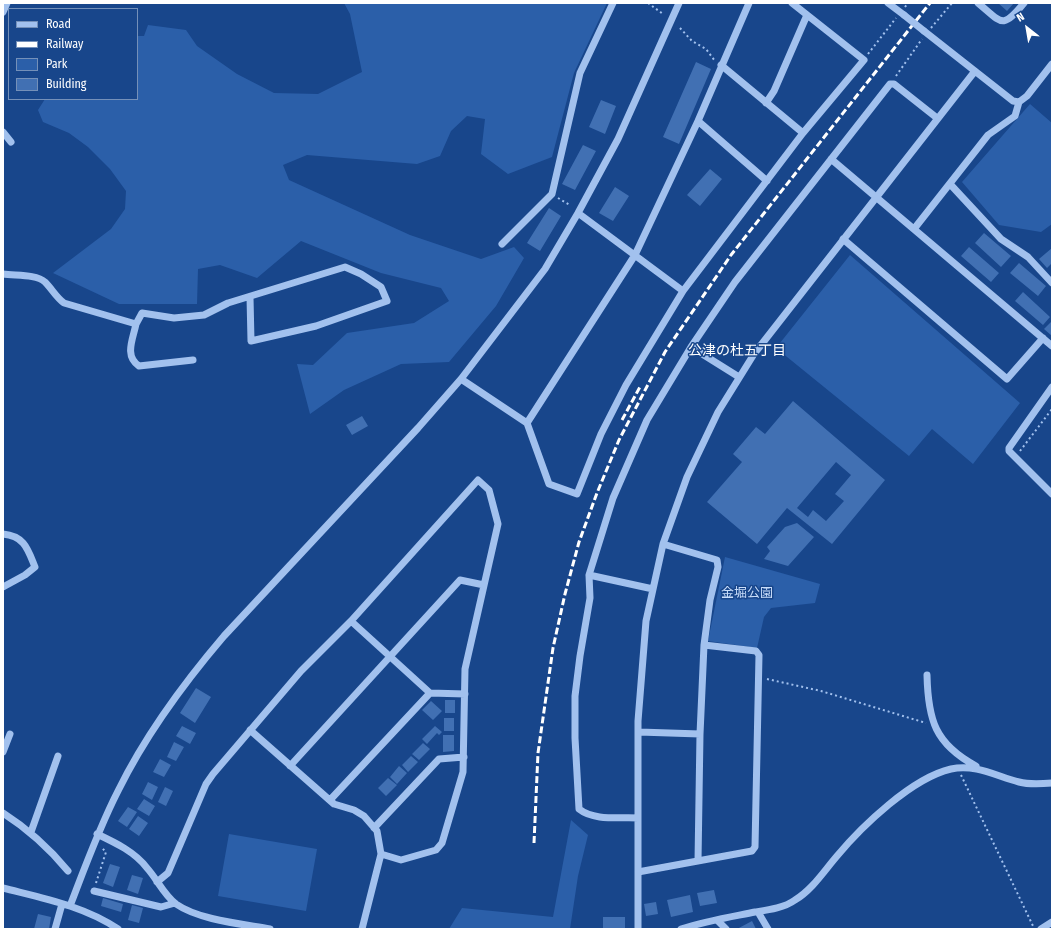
<!DOCTYPE html>
<meta charset="utf-8">
<style>
body{margin:0}
#map{position:relative;width:1055px;height:932px;overflow:hidden;background:#18468b;font-family:"Fira Sans Condensed",sans-serif}
canvas{display:block}
.frame{position:absolute;inset:0;border:4px solid #fff;pointer-events:none}
.legend{position:absolute;left:8px;top:8px;width:130px;height:92px;box-sizing:border-box;background:#18468b;border:1px solid #7490b9;margin:0;padding:5px 7px;list-style:none;font-size:12px;color:#fff}
.legend li{display:flex;align-items:center;gap:8px;height:20px}
.legend b{width:20px;border:1px solid #7490b9}
.north{position:absolute;left:1007px;top:8px;width:40px;height:40px;-webkit-text-stroke:3px #18468b;paint-order:stroke;rotate:329deg;font-size:11px;font-weight:700;line-height:16px;text-align:center;color:#fff}
.north::after{content:'';display:block;margin:auto;width:14px;height:18px;background:#fff;clip-path:polygon(50% 0,100% 100%,50% 72%,0 100%)}
</style>
<div id="map">
<canvas width="1055" height="932"></canvas>
<div class="frame"></div>
<ul class="legend">
<li><b style="height:5px;background:#a2c1ee"></b>Road</li>
<li><b style="height:5px;background:#fff"></b>Railway</li>
<li><b style="height:11px;background:#2b5fa9"></b>Park</li>
<li><b style="height:11px;background:#4170b3"></b>Building</li>
</ul>
<div class="north">N</div>
</div>
<script>
const context = document.querySelector('canvas').getContext('2d');
context.lineJoin = 'round';
function fill(path, color) { context.fillStyle = color; context.fill(path, 'evenodd'); }
function strokePath(path, color, width, dash) { context.strokeStyle = color; context.lineWidth = width; context.lineCap = dash ? 'butt' : 'round'; context.setLineDash(dash || []); context.stroke(path); }
function write(font, color, halo, rows, align = 'center') {
  context.font = font + ' "Fira Sans Condensed","Noto Sans JP",sans-serif'; context.lineWidth = 3; context.setLineDash([]); context.textBaseline = 'middle'; context.strokeStyle = halo; context.fillStyle = color; for (const [text, x, y, turn = 0] of rows) {
    context.save(); context.translate(x, y); context.rotate((+turn || 0) * Math.PI / 180); context.textAlign = isNaN(turn) ? turn : align; if (halo) context.strokeText(text, 0, 0); context.fillText(text, 0, 0); context.restore();
  }
}
fill(new Path2D(`
 M344,3H607L574,73L552,157L508,174L481,154L485,119L467,116L451,131L440,156L417,164L307,155L283,165L289,180L410,235L481,259L514,247L524,258L496,306L449,362L401,364L344,390L310,414L297,364L313,365L347,333L414,323L449,301L441,288L381,273L301,241L257,278L220,265L198,269L197,304H119L53,273L111,229L125,209L126,191L110,169L88,147L69,133L43,122L38,110L45,99H137V36H144L148,25L186,30L197,46L237,74L274,93L318,94L362,72L350,14Z
 M1030,104L1052,123V224L1041,232L999,225L962,182Z
 M850,255L1020,403L973,464L932,429L909,456L776,348Z
 M725,557L820,584L815,603L771,608L764,617L757,648L708,641Z
 M571,820L588,835L578,876L570,929H449L462,908L553,917Z
 M229,834L317,849L306,911L218,896Z`), '#2b5fa9');
fill(new Path2D(`
 M998,3H1014L1007,11Z
 M696,62L711,69L679,144L663,137Z
 M601,100L616,106L605,134L589,127Z
 M583,145L596,151L575,190L562,184Z
 M710,169L722,179L700,206L687,195Z
 M615,187L629,196L613,221L599,213Z
 M549,208L561,216L540,251L527,243Z
 M984,233L1011,256L1001,267L975,243Z
 M969,247L999,273L991,282L961,256Z
 M1052,248V263L1047,268L1039,259Z
 M1019,263L1046,286L1038,296L1010,273Z
 M1023,292L1050,317L1043,325L1015,301Z
 M1052,321V336L1044,329Z
 M793,401L885,480L832,544L787,508L757,544L707,502L742,462L733,454L756,427L765,434ZM836,462L851,475L835,494L844,501L826,521L813,510L808,517L797,508Z
 M362,416L368,426L352,435L346,425Z
 M797,523L814,537L788,566L764,559L770,551L767,547L785,527Z
 M196,688L211,697L195,723L180,713Z
 M445,700H455V713H445Z
 M431,701L442,711L433,720L422,710Z
 M444,718H454V731H444Z
 M182,726L196,733L190,744L176,736Z
 M435,726L442,732L439,735L437,733L427,744L422,739Z
 M443,735H454V751L443,752Z
 M174,742L184,747L176,761L167,757Z
 M423,743L430,749L419,760L412,754Z
 M411,756L418,762L408,772L402,765Z
 M160,759L171,765L164,777L153,772Z
 M399,766L407,773L397,784L390,777Z
 M388,778L397,785L386,796L378,788Z
 M148,782L158,787L152,800L142,794Z
 M165,787L173,791L166,806L158,802Z
 M144,799L155,806L149,816L137,809Z
 M128,807L137,812L127,827L118,821Z
 M138,816L148,823L139,836L129,829Z
 M110,864L120,867L113,887L103,883Z
 M132,875L143,878L138,894L127,890Z
 M714,890L717,903L700,906L697,893Z
 M690,895L693,912L671,917L667,900Z
 M103,898L123,904L121,912L101,906Z
 M656,902L658,914L646,916L644,904Z
 M132,905L143,908L139,923L128,920Z
 M38,914L51,917L49,929H34Z
 M603,917H625V929H603Z
 M752,921L756,929H737Z`), '#4170b3');
strokePath(new Path2D(`
 M648,3L663,14
 M905,7L908,3
 M680,28L692,41L706,49L715,61
 M931,28L952,3
 M868,54L896,18
 M896,76L922,39
 M558,198L570,205
 M1020,451L1052,409
 M767,679L821,691L926,723
 M961,775L1033,926
 M96,883L106,852L102,848`), '#a2c1ee', 2, [2, 3]);
strokePath(new Path2D(`
 M888,3L904,15
 M978,3C1002,23 1002,30 1024,3
 M3,12L7,3
 M924,31L1013,101L1019,102
 M721,65L803,133
 M766,103L774,91L807,15
 M698,121L767,181
 M3,132L11,142
 M831,159L1052,346
 M950,184L1001,239L1028,257L1052,283
 M578,213L683,291
 M914,229L988,135L1015,116L1019,102L1027,96L1052,64
 M843,239L1007,379L1043,338
 M502,244L552,194L580,73L613,3
 M3,274C15,276 36,274 45,282C52,289 56,297 64,303L136,324L142,313L174,318L204,315L228,303L345,267L361,274L381,287L387,301L316,326L251,341L250,297
 M136,324C133,339 124,356 139,366L193,360
 M691,347L739,377
 M461,379L527,423L549,484L577,494L601,434L626,385L683,291L803,133L864,60L792,3
 M1052,387L1009,448V451L1052,494
 M527,423L635,255L698,121L749,3
 M3,534C25,536 28,550 35,567L25,575L3,587
 M663,544L717,560L718,567L710,600L704,645L700,734L698,861
 M589,575L653,589
 M351,621L430,693
 M927,675C928,720 935,744 976,766
 M250,730L334,804L354,810L364,816L377,831L381,854L362,929
 M639,732L700,734
 M3,752L10,734
 M290,766L460,580L484,585
 M330,800L430,693L465,694
 M3,813C28,829 49,848 68,871
 M638,818C619,817 594,821 579,809L575,738V696L580,656L590,598L589,575L613,498L647,420L691,347L735,282L890,84H894L937,118
 M374,828L439,759L464,757
 M31,832L58,756
 M97,834C116,843 135,852 147,868C157,879 164,895 176,904C199,920 242,924 270,929
 M638,872L752,851L755,847L759,655L756,651L704,645
 M157,882L168,873L206,784L213,774L301,671L351,621L478,480L489,490L498,524L465,669L463,772L442,843L436,850L401,860L381,854
 M3,888C42,898 84,906 118,929
 M94,891L161,907L175,903
 M70,906C85,867 99,828 118,791C146,734 183,684 224,636L418,428L461,379L545,269L578,213L618,139L679,3
 M758,912L768,929
 M717,920L726,929
 M55,929L62,904
 M638,929V721L646,621L663,544L687,477L718,412L754,354L975,71
 M681,929C705,921 730,917 755,912C768,910 784,908 795,900C812,890 824,871 837,856C862,826 912,778 951,769C976,764 996,776 1019,782C1030,785 1041,784 1052,783
 M1041,929L1052,922`), '#a2c1ee', 7);
strokePath(new Path2D(`
 M622,420L641,385
 M534,843L538,753L553,648L565,594L579,542L597,493L619,440L665,352L731,255L930,3`), '#fff', 3, [7, 3]);
strokePath(new Path2D(`
 M904,15L924,31`), '#a2c1ee', 7);
write('13px', '#c8ddfa', '#18468b', [
 ["金堀公園",747,593]
]);
write('14px', '#fff', '#18468b', [
 ["公津の杜五丁目",737,351]
]);
</script>
